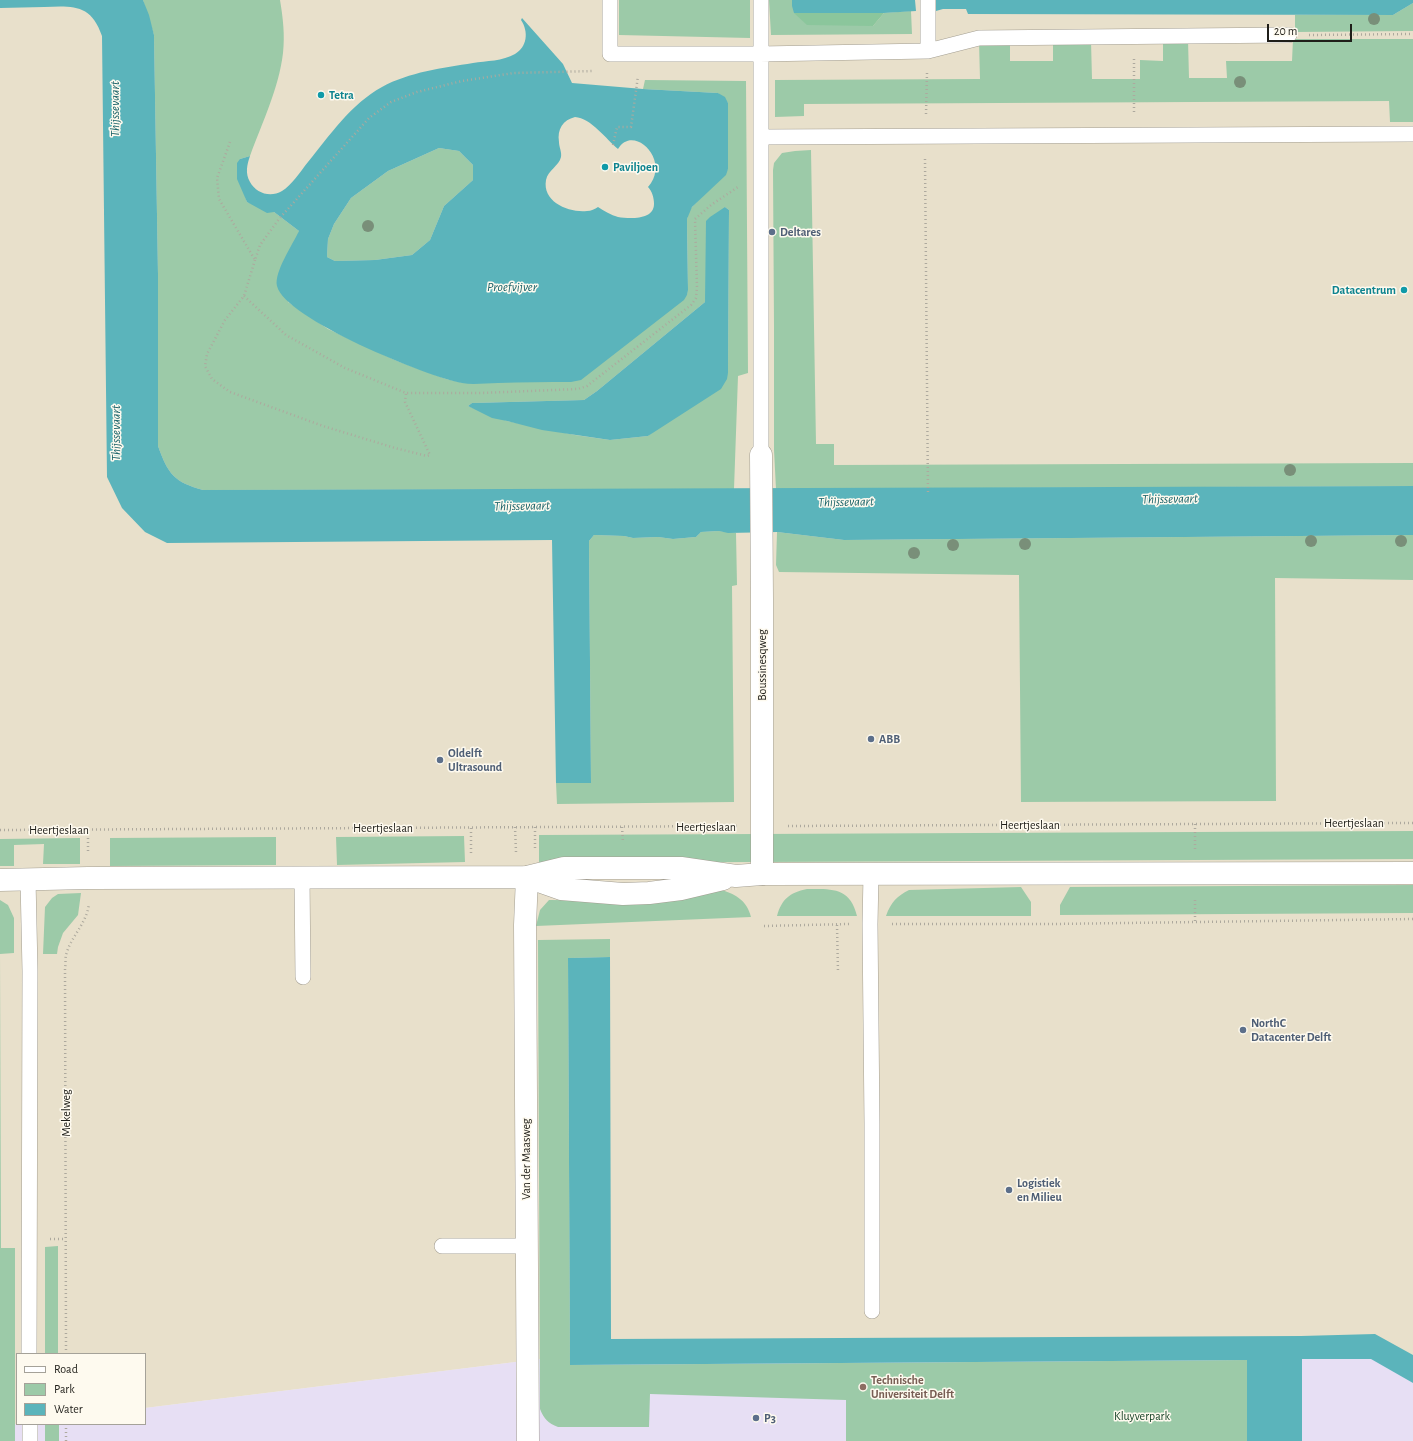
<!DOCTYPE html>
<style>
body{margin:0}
#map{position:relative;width:1413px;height:1441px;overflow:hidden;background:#f2eddf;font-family:"Alegreya Sans",sans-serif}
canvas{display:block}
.legend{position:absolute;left:16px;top:1353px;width:130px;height:72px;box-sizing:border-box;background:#fefaef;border:1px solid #a5a299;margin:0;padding:5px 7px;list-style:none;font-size:12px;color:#1f1e19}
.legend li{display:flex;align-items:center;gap:8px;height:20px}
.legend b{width:20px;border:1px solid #a5a299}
.scale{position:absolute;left:1267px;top:24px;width:85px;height:18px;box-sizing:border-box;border:2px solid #1f1e19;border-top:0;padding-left:5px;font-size:12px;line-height:14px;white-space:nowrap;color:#1f1e19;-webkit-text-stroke:3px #fefaef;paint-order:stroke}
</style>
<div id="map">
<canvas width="1413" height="1441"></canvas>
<ul class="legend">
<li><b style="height:5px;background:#fff"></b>Road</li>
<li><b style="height:11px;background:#9ccaa8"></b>Park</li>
<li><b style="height:11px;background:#5bb4bb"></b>Water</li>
</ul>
<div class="scale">20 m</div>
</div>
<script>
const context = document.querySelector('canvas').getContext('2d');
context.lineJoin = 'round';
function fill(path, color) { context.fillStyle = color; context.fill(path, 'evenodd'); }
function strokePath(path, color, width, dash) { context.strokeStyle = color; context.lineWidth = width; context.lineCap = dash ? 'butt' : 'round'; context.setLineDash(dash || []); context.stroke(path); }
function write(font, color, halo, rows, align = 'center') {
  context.font = font + ' "Alegreya Sans",sans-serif'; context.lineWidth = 3; context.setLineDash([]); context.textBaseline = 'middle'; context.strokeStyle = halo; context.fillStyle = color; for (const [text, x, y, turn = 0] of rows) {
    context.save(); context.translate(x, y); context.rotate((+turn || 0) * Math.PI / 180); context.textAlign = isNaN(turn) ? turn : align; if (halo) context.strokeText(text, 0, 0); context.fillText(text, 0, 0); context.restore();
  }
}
fill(new Path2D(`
 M0,0H1413V1366L580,1354L145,1408V1354H17V1424L0,1426Z`), '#e8e0cb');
fill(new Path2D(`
 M1364,1343L1413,1366V1441H0V1426L17,1424H145V1408L580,1354Z`), '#e7dff4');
fill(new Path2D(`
 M143,0H280C283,18 285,35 283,53C279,88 262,123 250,156L240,159L244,193L247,202L274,212L299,231L288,302L328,329L397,361L446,379L464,383L687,295L688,282L687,219L689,211L692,207L728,169V103L718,93L643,89L645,80L746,81L748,373L738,376L734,489L203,490C174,482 168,474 158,446V275L154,35ZM725,207L729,210L728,373L648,436L610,440L575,435L507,421L468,406L472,403L584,400L597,391L705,302Z
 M619,0H750V38L619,35Z
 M769,0H792V6L873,26L884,13L911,11L912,34L771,35Z
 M1413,3V31L1295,32V15H1393Z
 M1293,39H1413V122H1390L1389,101L804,104V116L775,117V80L980,79L979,41H1010V61H1053V41H1091L1092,79H1140V60L1163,61V40H1188L1189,78H1227L1226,61H1292Z
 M439,148L459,151L473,165V180L444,206L430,240L412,255L375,260L335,261L327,257L328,239L334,224L351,198L388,171Z
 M811,150L816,444H834V465L1413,463V486L776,489L774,450V326L773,170L774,163L782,153L795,151Z
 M719,531L736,533L737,585L732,586L734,802L557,804L556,783L591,782L589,541L594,535L624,536L633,538L658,537L673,539L696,537L701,532Z
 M777,532L844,540L1413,535V580L1275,578L1276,801L1021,802L1019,575L779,572L776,565Z
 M1413,831V859L539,863V835Z
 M464,836L465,862L337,865L336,837Z
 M276,837V865L110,866V838Z
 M80,838V864H43L44,844L14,845V866H0V839Z
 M1413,885V913L1060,915V905L1070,887Z
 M1021,887L1031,902V916H886C891,902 897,896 909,890Z
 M807,889C832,889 850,887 857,916H777C782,899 789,893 807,889Z
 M722,890C737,895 747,901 751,917L536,926L540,910L549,900L673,901Z
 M81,893L78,915L63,933L58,947L57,954H43L45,907L52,898L58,894Z
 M0,900L8,905L14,918V953L0,954L1,1248H15V1441H0Z
 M610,939V957L568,958L570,1365L1247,1360V1441H846V1400L650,1394L649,1427H558C548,1423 544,1419 540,1409L538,940Z
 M58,1246V1354H45V1247Z
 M45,1424H59V1441H45Z`), '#9ccaa8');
fill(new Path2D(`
 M794,13H884L873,26L807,25Z`), '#8bc69c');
fill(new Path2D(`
 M0,0H143L149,15L154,35L158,275V446C168,474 174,482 203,490L1413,486V535L844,540L777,532L728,533L719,531L701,532L696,537L673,539L658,537L633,538L624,536L594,535L589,541L591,783H556L552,540L167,543L145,532L122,508L107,477L102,36C91,4 73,6 44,7C29,7 15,8 0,8Z
 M792,0H915L916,11L884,13H794L792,6Z
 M936,0H1413V3L1393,15L968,14L966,9H943L936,11Z
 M522,18L563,64L572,83L643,89L718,93L725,97L728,103V169L726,175L692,207L687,219L688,290L687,295L684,300L581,380L571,382C547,382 522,382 498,383C486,383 473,385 462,383C428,377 285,319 277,286C274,272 293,244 299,231L274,212L267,213L247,202L237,179V163L240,159L250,156C247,165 245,173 250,182C256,193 270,198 282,191C292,185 300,172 308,162C330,135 351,104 382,87C409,72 443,68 473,63C486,61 503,61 515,54C527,47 529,32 521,20ZM575,117C591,118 606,139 618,149C633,123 672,160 648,187C652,191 654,198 654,204C654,220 630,219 618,217C611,215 604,211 598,207C595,209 591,211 587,211C569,213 542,202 546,180C548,170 559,166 561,157C562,152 559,147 559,142C557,129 563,120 575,117ZM439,148L459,151L473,165V180L444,206L430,240L412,255L375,260L335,261L327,257L328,239L334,224L351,198L388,171Z
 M725,207L729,210L728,373L727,379L721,389L648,436L610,440L542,430L507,421L492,418L468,406L472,403L584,400L597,391L705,302L706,221L710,217Z
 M610,957L611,1339L1301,1336L1375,1334L1413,1355V1383L1371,1359H1302V1441H1247V1360L570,1365L568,958Z`), '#5bb4bb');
const lane = new Path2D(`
 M610,0V54H760L928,51L979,38L1289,35
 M928,0V51
 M762,137L1413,134
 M761,455V0
 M871,875L870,924L872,1124V1311
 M302,877L303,977
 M28,879L30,971L29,1354
 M442,1246H527
 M30,1424V1441`);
const street = new Path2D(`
 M761,455L762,599V874
 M527,877L525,925L528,1441`);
const secondary = new Path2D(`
 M527,877L561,889L623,894L649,893L681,889L723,879
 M0,880L88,878L527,877L564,868H681L736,876L762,874L1413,873`);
strokePath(lane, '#a39e92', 16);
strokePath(street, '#a39e92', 23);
strokePath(secondary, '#a39e92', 23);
strokePath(new Path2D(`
 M1309,35L1413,34
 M1134,59V114
 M926,114L927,73
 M230,142L217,178L219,199L255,260L260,245L279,219L369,118L391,102L417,92L462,81L514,73L594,71
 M613,145L617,127H631L638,76
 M925,159L928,495
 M255,260L244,296L225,320L207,354L205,366L212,379L230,392L323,426L395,448L427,456L430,455L405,402L406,393
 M244,296L286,335L345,368L406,393H481L578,389L587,386L691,305L696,298L697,287L695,219L711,205L738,187
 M788,826L1413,823
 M515,827L516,852
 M535,827V849
 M622,827L623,843
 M0,830L737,826
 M88,830V853
 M1195,849V824
 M471,853V827
 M1195,900V921
 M892,924H1054L1413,919
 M837,925L838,972
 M764,926L849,924
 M50,1239H66
 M66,1354L65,968C66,964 65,959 66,955C71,936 86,925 89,904
 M66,1441V1424`), '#ada99e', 2.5, [1, 3]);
strokePath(lane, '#fff', 15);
strokePath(street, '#fff', 22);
strokePath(secondary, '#fff', 22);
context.fillStyle = '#798f79';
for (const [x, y] of [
 [1374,19],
 [1240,82],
 [368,226],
 [1290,470],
 [1311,541],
 [1401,541],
 [1025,544],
 [953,545],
 [914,553]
]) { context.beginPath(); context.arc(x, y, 6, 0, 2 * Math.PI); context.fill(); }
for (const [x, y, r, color] of [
 [321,95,4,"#0f9aa8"],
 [605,167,4,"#0f9aa8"],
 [772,232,4,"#5c6f8a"],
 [1404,290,4,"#0f9aa8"],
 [871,739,4,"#5c6f8a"],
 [440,760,4,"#5c6f8a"],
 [1243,1030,4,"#5c6f8a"],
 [1009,1190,4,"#5c6f8a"],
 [863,1387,4,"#8d6e63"],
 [756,1418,4,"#5c6f8a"]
]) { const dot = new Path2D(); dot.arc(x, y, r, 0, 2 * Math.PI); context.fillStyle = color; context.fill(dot); strokePath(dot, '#fefaef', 1.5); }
write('bold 12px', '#0d838f', '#fefaef', [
 ["Tetra",329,95],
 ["Paviljoen",613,167],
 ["Datacentrum",1396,290,"right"]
], 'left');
write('bold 12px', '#4e5e75', '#fefaef', [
 ["Deltares",780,232],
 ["ABB",879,739],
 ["Oldelft",448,753],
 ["Ultrasound",448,767],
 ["NorthC",1251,1023],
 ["Datacenter Delft",1251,1037],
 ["Logistiek",1017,1183],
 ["en Milieu",1017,1197],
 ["P3",764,1418]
], 'left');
write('12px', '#1f1e19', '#fefaef', [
 ["Boussinesqweg",762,665,-90],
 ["Heertjeslaan",1354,823],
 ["Heertjeslaan",1030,825],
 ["Heertjeslaan",706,827],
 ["Heertjeslaan",383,828],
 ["Heertjeslaan",59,830],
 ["Mekelweg",66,1113,-90],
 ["Van der Maasweg",526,1159,-90]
]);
write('bold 12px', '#785e54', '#fefaef', [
 ["Technische",871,1380],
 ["Universiteit Delft",871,1394]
], 'left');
write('12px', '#164226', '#fefaef', [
 ["Kluyverpark",1142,1416]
]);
write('italic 13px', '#196268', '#fefaef', [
 ["Thijssevaart",115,109,-90],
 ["Proefvijver",512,287],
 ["Thijssevaart",116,433,-90],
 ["Thijssevaart",1170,499,-1],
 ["Thijssevaart",846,502,-1],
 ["Thijssevaart",522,506,-1]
]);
</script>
